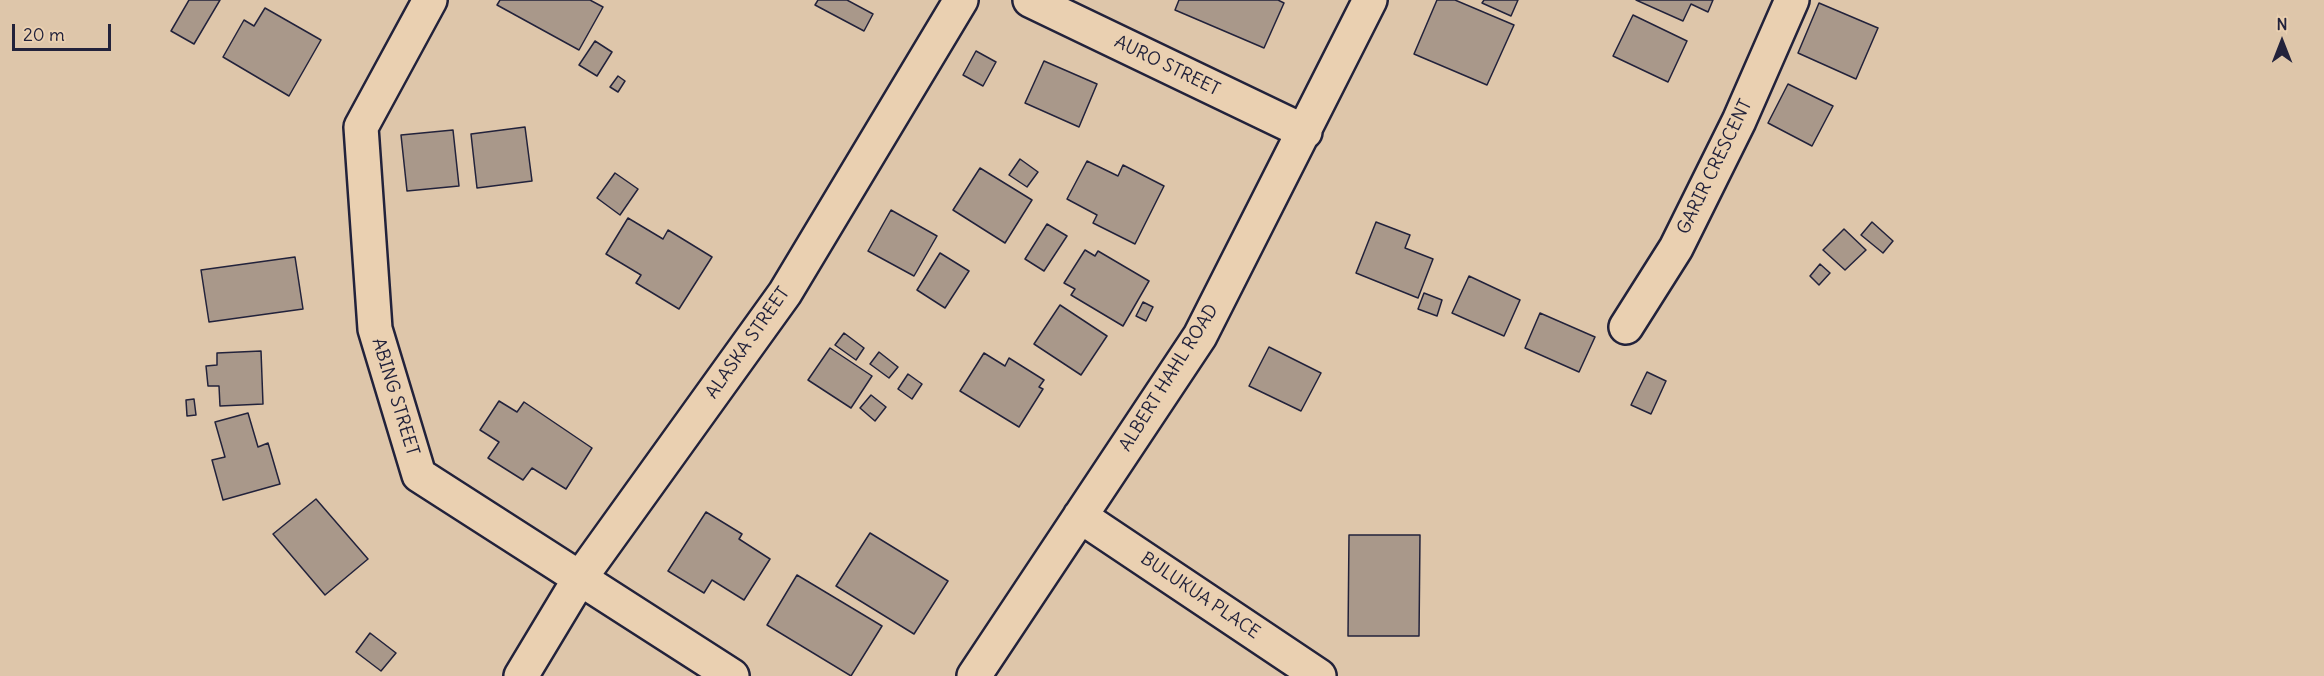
<!DOCTYPE html>
<style>
body{margin:0}
#map{position:relative;width:2324px;height:676px;overflow:hidden;background:#dec6aa;font-family:Delius,sans-serif}
canvas{display:block}
.north{position:absolute;left:2252px;top:12px;width:60px;height:60px;-webkit-text-stroke:4px #ead0b1;paint-order:stroke;rotate:0deg;font-size:16px;font-weight:700;line-height:24px;text-align:center;color:#22223b}
.north::after{content:'';display:block;margin:auto;width:21px;height:27px;background:#22223b;clip-path:polygon(50% 0,100% 100%,50% 72%,0 100%)}
.scale{position:absolute;left:12px;top:24px;width:99px;height:27px;box-sizing:border-box;border:3px solid #22223b;border-top:0;padding-left:8px;font-size:18px;line-height:21px;white-space:nowrap;color:#22223b;-webkit-text-stroke:4px #ead0b1;paint-order:stroke}
</style>
<div id="map">
<canvas width="2324" height="676"></canvas>
<div class="north">N</div>
<div class="scale">20 m</div>
</div>
<script>
const context = document.querySelector('canvas').getContext('2d');
context.lineJoin = 'round';
function fill(path, color) { context.fillStyle = color; context.fill(path, 'evenodd'); }
function strokePath(path, color, width, dash) { context.strokeStyle = color; context.lineWidth = width; context.lineCap = dash ? 'butt' : 'round'; context.setLineDash(dash || []); context.stroke(path); }
function write(font, color, halo, rows, align = 'center') {
  context.font = font + ' Delius,sans-serif'; context.lineWidth = 4.5; context.setLineDash([]); context.textBaseline = 'middle'; context.strokeStyle = halo; context.fillStyle = color; for (const [text, x, y, turn = 0] of rows) {
    context.save(); context.translate(x, y); context.rotate((+turn || 0) * Math.PI / 180); context.textAlign = isNaN(turn) ? turn : align; if (halo) context.strokeText(text, 0, 0); context.fillText(text, 0, 0); context.restore();
  }
}
const building = new Path2D(`
 M189,0H220L194,44L171,31Z
 M500,0H590L603,7L579,50L497,5Z
 M818,0H847L873,14L864,31L815,5Z
 M1179,0H1278L1284,3L1264,48L1175,10Z
 M1437,0H1455L1514,25L1487,85L1414,54Z
 M1484,0H1518L1511,16L1482,3Z
 M1636,0H1713L1708,12L1691,4L1683,21Z
 M1819,3L1878,28L1856,79L1798,53Z
 M265,8L321,40L289,96L223,57L244,20L254,26Z
 M1633,15L1687,41L1668,82L1613,56Z
 M595,41L612,52L597,76L579,65Z
 M976,51L996,62L983,86L963,75Z
 M1044,61L1097,84L1079,127L1025,103Z
 M618,76L625,81L618,92L610,87Z
 M1788,84L1833,106L1812,146L1768,123Z
 M525,127L532,181L477,188L471,134Z
 M453,130L459,186L407,191L401,135Z
 M1020,159L1038,172L1027,187L1009,175Z
 M1087,161L1118,176L1123,165L1164,186L1135,244L1093,223L1097,215L1067,199Z
 M980,168L1032,200L1005,243L953,210Z
 M615,173L638,189L620,215L597,198Z
 M891,210L937,236L914,276L868,251Z
 M628,218L663,239L668,230L712,257L679,309L636,283L641,275L606,254Z
 M1376,222L1410,235L1405,248L1433,259L1418,298L1356,273Z
 M1872,222L1893,241L1883,253L1861,235Z
 M1047,224L1067,236L1044,271L1025,259Z
 M1844,229L1866,250L1845,270L1823,250Z
 M1085,250L1095,256L1098,251L1149,281L1123,326L1071,295L1075,289L1064,283Z
 M940,253L969,271L945,308L917,290Z
 M295,257L303,309L209,322L201,270Z
 M1820,264L1830,273L1819,285L1810,276Z
 M1469,276L1520,300L1504,336L1452,313Z
 M1424,293L1442,300L1437,316L1418,309Z
 M1143,302L1153,307L1146,321L1136,316Z
 M1060,305L1107,336L1081,375L1034,344Z
 M1540,313L1595,337L1579,372L1525,348Z
 M844,333L864,348L856,360L835,345Z
 M1269,347L1321,373L1301,411L1249,386Z
 M830,348L872,376L851,408L808,380Z
 M261,351L263,404L220,406L219,386H208L206,366L217,365V353Z
 M879,352L898,367L889,378L870,364Z
 M984,353L1005,366L1009,358L1044,380L1039,387L1043,389L1019,427L960,391Z
 M1647,372L1666,381L1651,414L1631,405Z
 M908,374L922,384L912,399L898,389Z
 M871,395L886,407L875,421L860,408Z
 M194,399L196,415L187,416L186,400Z
 M499,401L517,412L524,402L592,448L566,489L532,468L523,480L488,458L499,442L480,430Z
 M248,413L258,447L268,443L280,484L223,500L212,460L225,457L215,422Z
 M316,499L368,559L325,595L273,534Z
 M706,512L742,534L739,539L770,559L744,600L712,580L704,593L668,571Z
 M870,533L948,581L914,634L836,586Z
 M1349,535H1420L1419,636H1348Z
 M797,575L882,626L851,676L767,625Z
 M370,633L396,653L381,671L356,652Z`);
fill(building, '#a9988a');
strokePath(building, '#22223b', 1.5);
const minor = new Path2D(`
 M430,0L361,127L375,329L419,475L732,676
 M1030,0L1305,132
 M1626,327L1676,248L1739,121L1792,0
 M1080,516L1319,676
 M521,676L580,578L785,293L961,0
 M974,676L1200,336L1370,0`);
strokePath(minor, '#22223b', 38);
strokePath(minor, '#ead0b1', 33);
write('18px', '#22223b', '#ead0b1', [
 ["AURO STREET",1167,66,26],
 ["GARIR CRESCENT",1715,167,-64],
 ["ALASKA STREET",748,343,-55],
 ["ALBERT HAHL ROAD",1169,378,-58],
 ["ABING STREET",395,397,73],
 ["BULUKUA PLACE",1200,596,34]
]);
</script>
